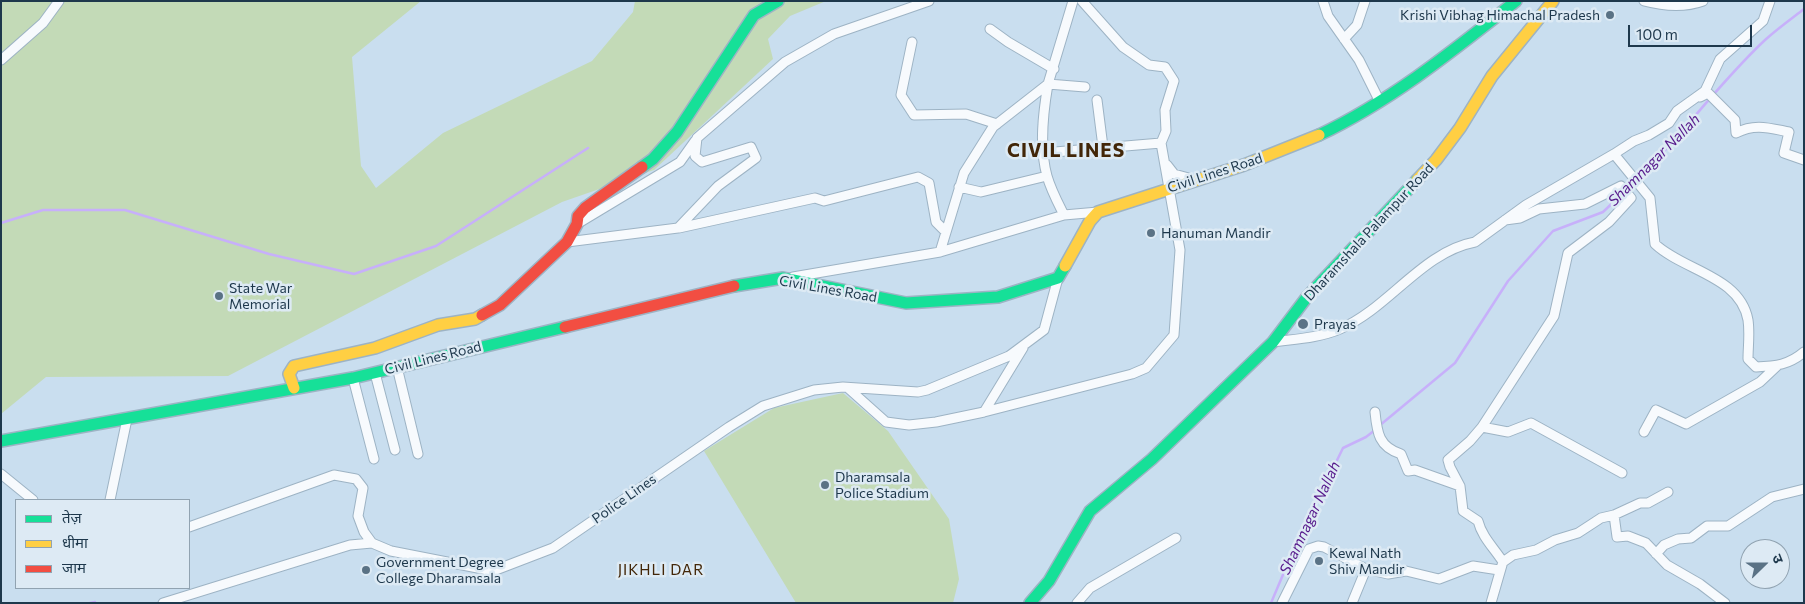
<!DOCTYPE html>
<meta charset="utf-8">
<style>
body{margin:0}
#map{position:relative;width:1805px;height:604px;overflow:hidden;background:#c9deef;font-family:Commissioner,"Noto Sans Devanagari",sans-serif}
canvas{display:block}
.frame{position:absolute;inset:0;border:2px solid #1e384c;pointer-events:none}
.legend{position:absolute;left:15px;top:499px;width:175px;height:90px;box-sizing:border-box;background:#ddeaf4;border:1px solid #91a3b1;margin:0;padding:6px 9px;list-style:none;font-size:15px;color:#1e384c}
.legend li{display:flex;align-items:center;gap:10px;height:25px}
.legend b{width:25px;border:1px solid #91a3b1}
.north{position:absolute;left:1740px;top:539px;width:50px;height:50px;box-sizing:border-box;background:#ddeaf4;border:1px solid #91a3b1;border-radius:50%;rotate:68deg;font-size:14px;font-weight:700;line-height:20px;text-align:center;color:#1e384c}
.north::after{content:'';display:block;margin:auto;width:18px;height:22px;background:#5a7285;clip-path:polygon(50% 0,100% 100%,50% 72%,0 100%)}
.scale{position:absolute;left:1628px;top:25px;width:124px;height:22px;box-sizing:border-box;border:2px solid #1e384c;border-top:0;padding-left:6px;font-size:15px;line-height:18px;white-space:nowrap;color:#1e384c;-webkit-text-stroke:4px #ddeaf4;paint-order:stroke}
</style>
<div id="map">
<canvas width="1805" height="604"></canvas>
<div class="frame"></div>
<ul class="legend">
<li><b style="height:6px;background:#16e098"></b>तेज़</li>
<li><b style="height:6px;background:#ffcf43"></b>धीमा</li>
<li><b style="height:6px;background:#f24e42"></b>जाम</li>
</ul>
<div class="north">उ</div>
<div class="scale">100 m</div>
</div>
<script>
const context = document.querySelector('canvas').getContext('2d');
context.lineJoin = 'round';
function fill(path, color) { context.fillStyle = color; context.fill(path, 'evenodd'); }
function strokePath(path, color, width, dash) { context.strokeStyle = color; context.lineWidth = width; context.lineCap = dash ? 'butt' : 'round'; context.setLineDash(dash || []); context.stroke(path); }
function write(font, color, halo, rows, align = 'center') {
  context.font = font + ' Commissioner,sans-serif'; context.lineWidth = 5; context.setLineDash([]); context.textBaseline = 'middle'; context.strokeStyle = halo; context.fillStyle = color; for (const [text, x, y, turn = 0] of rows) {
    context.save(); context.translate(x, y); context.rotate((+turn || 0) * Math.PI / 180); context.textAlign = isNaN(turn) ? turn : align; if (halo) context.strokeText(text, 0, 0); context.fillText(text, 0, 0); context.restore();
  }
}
fill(new Path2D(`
 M1,1H421L352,57L361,166L376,188L443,133L592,61L633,12L635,1H826L790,16L768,39L773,59L654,170L562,202L228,376L46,377L1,414Z
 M843,393L888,431L949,519L959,579L953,603H796L704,451L774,408Z`), '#c3dab7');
strokePath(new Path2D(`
 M1638,179C1682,135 1719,83 1765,40C1777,29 1791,19 1804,9
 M1,223L43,210H125L269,254L354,274L436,246L588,148
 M1379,426L1455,363L1508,281L1553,231L1603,212L1623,193
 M650,488L658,482
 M90,603L95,602
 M1271,603L1296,544L1343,448L1366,437L1375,430`), '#c7b0fa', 2.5);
const street = new Path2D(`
 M1323,1L1328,16L1359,60L1380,102
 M1644,1C1663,6 1684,8 1703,1
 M990,29L1008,42L1054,69
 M1344,39L1357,25L1365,1
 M912,42L901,95L914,115L966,114L997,124
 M1,60L43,23L59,1
 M1700,97L1708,93L1735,120L1736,133C1755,123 1769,128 1789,132L1784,153L1804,160
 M1097,100L1103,147
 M1043,153L1161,143
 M1614,154L1634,141L1649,135L1669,123L1677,111L1705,91L1720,59L1763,21L1770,1
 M1167,165L1174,174L1196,180
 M959,187L981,192L1047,176
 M1064,215C1058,203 1051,190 1047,176C1039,147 1043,113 1048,84L1085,87
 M1505,220L1520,218L1539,209L1585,204L1621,186L1631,198L1609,222L1568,253L1554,316L1482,427L1470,441L1448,460L1450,467L1460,486L1463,511L1478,521C1482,537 1494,548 1503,562L1513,555L1536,550L1555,540L1578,533L1601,518L1614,515L1640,503H1648L1668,492
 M577,224L680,162L695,141
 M679,228L815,198L824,201L918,177L929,183L936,222L945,231
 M567,242L678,228L718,186L756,158L751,147L702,162L695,156L697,138L785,62L834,34L929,1
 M940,252L964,173L993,127L1048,84L1073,1
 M793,277L940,252L1064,215L1098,212
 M1273,342C1295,339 1319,338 1340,329C1389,308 1422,252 1475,242L1526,205L1614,154L1650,198L1655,244C1684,271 1740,276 1748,320C1750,333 1748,347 1748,359L1756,367C1776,366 1789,365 1804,352
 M397,367L418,454
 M375,373L395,450
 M353,378L374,459
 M848,388L886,422L909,425L936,422L984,412L1132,374L1146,368L1174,335L1180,250L1161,143L1166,131L1165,110L1174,81L1165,67L1149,65L1123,47L1082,1
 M984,412L1023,348
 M1375,412C1377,433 1379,447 1401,454L1408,471L1415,470L1460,486
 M1482,427L1508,432L1531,423L1622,473
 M1644,432L1656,410L1686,424L1760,382L1777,366
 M1,474L33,500
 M110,500L127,419
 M1614,515L1617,537L1628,536L1646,543L1667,565L1700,584L1725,603
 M189,527L334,475L356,479L363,488L358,516L364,532L372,543L391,551L493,571L553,548L729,427L763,406L814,390L843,387L918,392L927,390L1009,356L1044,330L1058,278
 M1656,554L1664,545L1678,539L1691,538L1707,526H1728L1772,497L1804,489
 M163,603L350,545L372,543
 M1077,603L1090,588L1176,538
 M1282,603L1309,549L1318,546L1324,547L1366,569L1388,574L1406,571L1439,579L1473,566L1499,570
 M1352,603L1366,569
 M1491,603L1502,565`);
const fast = new Path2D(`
 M1319,135C1391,101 1454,50 1516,1
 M642,167L653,159L677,132L754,15L778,1
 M734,286L783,278L906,303L998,297L1058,278L1065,266
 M1,441L353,378L565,327
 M1030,603L1049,581L1090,511L1152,459L1273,342L1307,297L1417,180`);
const slow = new Path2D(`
 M1417,180L1436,160L1460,128L1492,76L1553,1
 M1065,266L1090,221L1098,212L1244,165L1319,135
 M294,388L289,374L294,366L375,348L438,325L475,319L482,315`);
const jam = new Path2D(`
 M482,315L500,305L567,242L577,224L578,216L585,208L642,167
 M565,327L734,286`);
strokePath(street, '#9db3c4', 11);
strokePath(fast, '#9db3c4', 14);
strokePath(slow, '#9db3c4', 14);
strokePath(jam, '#9db3c4', 14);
strokePath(street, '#f7fafd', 9);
strokePath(fast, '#16e098', 11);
strokePath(slow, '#ffcf43', 11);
strokePath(jam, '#f24e42', 11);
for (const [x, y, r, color] of [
 [1610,15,5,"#5a7285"],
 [1151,233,5,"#5a7285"],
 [219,296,5,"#5a7285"],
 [1303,324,6,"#5a7285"],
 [825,485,5,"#5a7285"],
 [1319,561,5,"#5a7285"],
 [366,570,5,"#5a7285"]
]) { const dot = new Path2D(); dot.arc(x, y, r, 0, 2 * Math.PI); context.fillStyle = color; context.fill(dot); strokePath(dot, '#ddeaf4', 2); }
write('14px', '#1e384c', '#ddeaf4', [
 ["Krishi Vibhag Himachal Pradesh",1600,15,"right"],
 ["Hanuman Mandir",1161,233],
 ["State War",229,288],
 ["Memorial",229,304],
 ["Prayas",1314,324],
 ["Dharamsala",835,477],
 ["Police Stadium",835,493],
 ["Kewal Nath",1329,553],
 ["Shiv Mandir",1329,569],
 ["Government Degree",376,562],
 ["College Dharamsala",376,578]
], 'left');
write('14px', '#1e384c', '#ddeaf4', [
 ["Civil Lines Road",1215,173,-18],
 ["Dharamshala Palampur Road",1369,232,-47],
 ["Civil Lines Road",828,289,10],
 ["Civil Lines Road",433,358,-14],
 ["Police Lines",624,499,-35]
]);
write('italic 15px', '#56188b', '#ddeaf4', [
 ["Shamnagar Nallah",1654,160,-45],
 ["Shamnagar Nallah",1310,518,-65]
]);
context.letterSpacing = '1px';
write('15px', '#422608', '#ddeaf4', [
 ["JIKHLI DAR",661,570]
]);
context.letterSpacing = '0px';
context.letterSpacing = '1px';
write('bold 19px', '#422608', '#ddeaf4', [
 ["CIVIL LINES",1066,151]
]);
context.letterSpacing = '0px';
</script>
